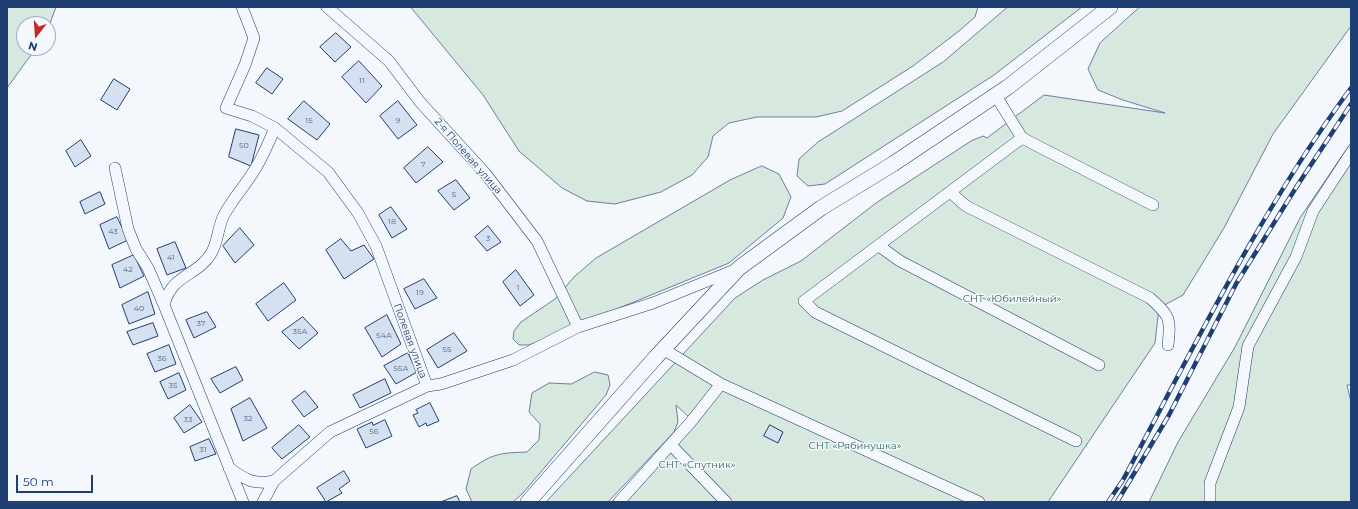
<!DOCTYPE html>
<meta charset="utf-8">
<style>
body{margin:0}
#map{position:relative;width:1358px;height:509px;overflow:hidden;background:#f4f7fb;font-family:Montserrat,sans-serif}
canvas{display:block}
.frame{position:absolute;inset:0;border:8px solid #1d3f73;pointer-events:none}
.north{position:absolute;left:16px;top:16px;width:40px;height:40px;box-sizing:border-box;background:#f4f7fb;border:1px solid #9eadc5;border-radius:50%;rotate:197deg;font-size:11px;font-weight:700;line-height:16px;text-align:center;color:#1d3f73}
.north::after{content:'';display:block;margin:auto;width:14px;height:18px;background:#c62828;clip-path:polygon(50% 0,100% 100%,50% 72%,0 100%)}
.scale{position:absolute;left:16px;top:475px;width:77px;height:18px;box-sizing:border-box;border:2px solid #1d3f73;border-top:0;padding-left:5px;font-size:12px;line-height:14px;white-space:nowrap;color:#1d3f73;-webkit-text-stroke:3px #f4f7fb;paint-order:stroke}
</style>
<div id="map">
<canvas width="1358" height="509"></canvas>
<div class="frame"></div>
<div class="north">N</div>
<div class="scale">50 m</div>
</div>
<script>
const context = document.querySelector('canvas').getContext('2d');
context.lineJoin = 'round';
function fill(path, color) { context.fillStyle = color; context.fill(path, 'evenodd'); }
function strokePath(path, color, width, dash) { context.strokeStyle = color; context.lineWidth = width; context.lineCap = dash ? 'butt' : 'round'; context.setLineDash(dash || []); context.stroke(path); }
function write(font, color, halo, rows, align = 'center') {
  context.font = font + ' Montserrat,sans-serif'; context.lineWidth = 3; context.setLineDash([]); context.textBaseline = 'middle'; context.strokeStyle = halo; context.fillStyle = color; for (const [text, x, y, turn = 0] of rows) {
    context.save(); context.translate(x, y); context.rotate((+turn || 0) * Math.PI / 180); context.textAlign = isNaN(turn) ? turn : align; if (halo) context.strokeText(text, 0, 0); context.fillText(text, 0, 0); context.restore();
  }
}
const green = new Path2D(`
 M7,7H56L48,29V24H24V48H36L7,88Z
 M411,7H978L975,17L959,31L913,66L842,111L816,117H757L729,123L713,136L708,157L692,175L661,192L615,204L587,201L562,188L519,151L483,95Z
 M1008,7H1082L994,75L825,184L808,186L797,176L799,159L818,142L943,62Z
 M1140,7H1351V26L1273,134L1224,228L1183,295L1159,308L1155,343L1048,502H612L690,418L676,405L678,422L674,432L608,502H546L735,298L763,280L801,261L876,203L971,141L983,136L987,138L1044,95L1165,113L1123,100L1098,90L1088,69L1100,43Z
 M1351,143V385H1347L1351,402V502H1149L1178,442L1235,347L1300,218Z
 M762,166L779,174L791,197L783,218L729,263L529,345H519L513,339L514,331L521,322L555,299L574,277L596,258L730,180Z
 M595,372L608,375L610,385L606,395L523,493L513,502H472L466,489L471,469C493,453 501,453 527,452L539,440L540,424L529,412L532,393L549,383L571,384Z`);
fill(green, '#d7e8df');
strokePath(green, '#687fa3', 1);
const building = new Path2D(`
 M336,33L351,47L335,62L320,47Z
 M359,61L382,86L366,103L342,77Z
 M267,68L283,79L272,94L256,83Z
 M114,79L130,89L117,110L101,100Z
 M304,101L330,124L317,140L288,119Z
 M398,101L417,125L398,139L380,116Z
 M236,129L259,135L251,166L229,157Z
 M81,140L91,156L75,167L66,151Z
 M428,147L443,162L416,183L404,168Z
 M456,180L470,198L454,210L438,191Z
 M100,192L105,204L85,214L80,202Z
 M391,207L407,229L392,238L379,215Z
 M117,217L128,240L109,249L100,225Z
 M488,226L501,242L487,251L475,237Z
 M240,228L254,245L235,263L223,246Z
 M341,239L351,251L364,245L374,259L344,279L326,250Z
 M175,242L186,268L167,275L157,249Z
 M134,255L144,276L120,288L112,265Z
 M516,270L534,295L520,306L503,282Z
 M424,279L437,298L415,309L404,289Z
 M284,283L296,300L268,321L256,304Z
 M148,292L155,314L129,324L122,305Z
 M207,312L216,327L194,338L186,320Z
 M387,315L401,344L382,357L365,328Z
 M303,317L318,333L299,349L282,332Z
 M153,323L158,336L133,345L127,332Z
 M454,333L467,351L438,368L427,350Z
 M169,345L176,364L155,372L147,354Z
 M408,353L417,372L396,384L384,366Z
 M236,367L243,380L220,393L211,379Z
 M179,373L186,390L168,399L160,382Z
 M385,379L391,393L360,408L353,395Z
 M305,391L318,407L304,417L292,401Z
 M250,398L267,428L243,441L231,409Z
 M430,403L439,421L427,426L426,423L419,427L413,415L418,413L416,410Z
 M190,405L202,422L184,433L174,418Z
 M385,420L392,436L366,448L357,429L372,422L373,425Z
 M299,425L310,437L282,459L272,448Z
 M770,425L783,432L778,443L764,436Z
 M209,439L216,454L195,461L190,447Z
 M344,471L350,481L339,489L342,493L326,502L317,488Z
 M457,496L460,502H441Z`);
fill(building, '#d5e0f0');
strokePath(building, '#1d3f73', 1);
const minor = new Path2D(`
 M242,7L254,38L245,65L226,108L252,116L275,128L328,172L358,213L376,246L427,386L441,384L513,360L578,327L653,303L737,269
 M327,7L389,61L420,102L485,173L537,241L578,327
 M996,96L1022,138L1153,205
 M1022,138L804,301L815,312L1076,441
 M115,168L128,229L136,249L148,268L164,305L243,502
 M950,192L966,206L1150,298C1170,316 1171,318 1168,345
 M879,246L900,261L1099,365
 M164,305C172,273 198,277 212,252C218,241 218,226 224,215C233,198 246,185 255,169C263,157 269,141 275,128
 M663,349L721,384L979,502
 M671,445L726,502
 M229,468C246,480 253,485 274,481
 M263,502L274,481L330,432L427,386
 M619,502L690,423L721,384
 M1210,502V483L1239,407L1248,346L1296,257L1313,211L1351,153`);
const major = new Path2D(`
 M528,502L656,357L739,268L821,208L893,164L1008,87L1110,7`);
strokePath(minor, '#1d3f73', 12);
strokePath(major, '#1d3f73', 16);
strokePath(minor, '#f4f7fb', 11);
strokePath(major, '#f4f7fb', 15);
const rail = new Path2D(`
 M1108,502L1123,480C1194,347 1261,209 1351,88
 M1117,502L1169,415L1236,284L1297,186L1351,104`);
strokePath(rail, '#1d3f73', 4.5);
strokePath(rail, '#f4f7fb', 3, [9]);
write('8px', '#4b6792', null, [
 ["11",362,81],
 ["15",309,121],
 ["9",398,121],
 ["50",244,146],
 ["7",423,165],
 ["5",454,195],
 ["18",392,222],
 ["43",113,232],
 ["3",488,239],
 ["41",171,258],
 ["42",128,270],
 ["1",518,288],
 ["19",420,293],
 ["40",139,309],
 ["37",201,324],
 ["35А",300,332],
 ["54А",384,336],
 ["55",447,350],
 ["36",162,359],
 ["55А",401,369],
 ["35",173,386],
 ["32",248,419],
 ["33",188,420],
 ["56",374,432],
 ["31",203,450]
]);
write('10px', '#1d3f73', '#f4f7fb', [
 ["2-я Полевая улица",468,156,49],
 ["Полевая улица",410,341,70]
]);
write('10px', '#2c6c60', '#f4f7fb', [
 ["СНТ «Юбилейный»",1012,299],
 ["СНТ «Рябинушка»",855,446],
 ["СНТ «Спутник»",697,465]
]);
</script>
